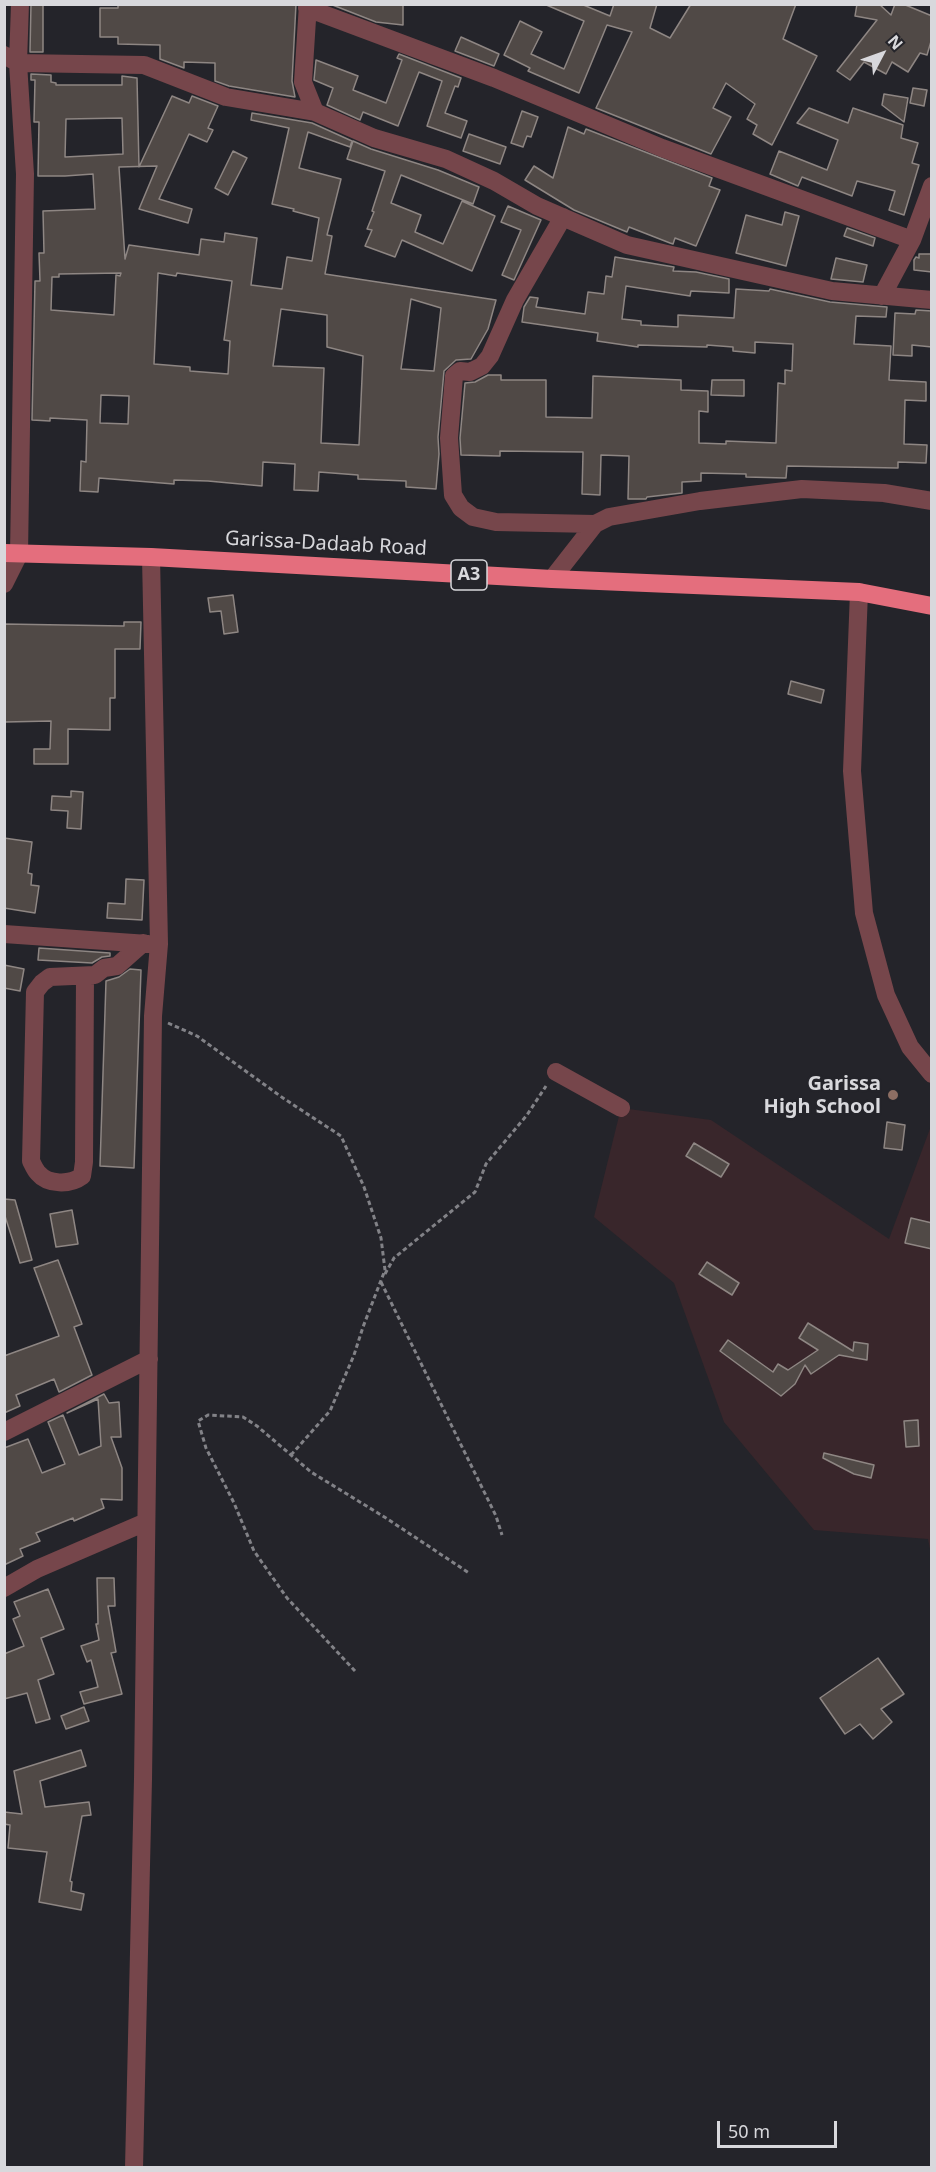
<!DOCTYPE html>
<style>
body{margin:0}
#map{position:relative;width:936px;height:2172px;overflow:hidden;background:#24242a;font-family:"Noto Sans",sans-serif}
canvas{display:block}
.frame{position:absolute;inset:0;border:6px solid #d8d8dc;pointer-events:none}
.north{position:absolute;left:852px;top:24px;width:60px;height:60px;-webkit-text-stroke:4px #24242a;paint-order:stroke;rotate:49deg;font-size:16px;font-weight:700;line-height:24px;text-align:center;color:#d8d8dc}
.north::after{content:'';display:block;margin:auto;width:21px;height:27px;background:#d8d8dc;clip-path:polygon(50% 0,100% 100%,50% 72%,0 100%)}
.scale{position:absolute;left:717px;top:2121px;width:120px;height:27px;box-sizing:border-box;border:3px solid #d8d8dc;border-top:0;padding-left:8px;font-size:18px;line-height:21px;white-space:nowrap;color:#d8d8dc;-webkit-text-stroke:4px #24242a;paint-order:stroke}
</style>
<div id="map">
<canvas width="936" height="2172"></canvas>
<div class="frame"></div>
<div class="north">N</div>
<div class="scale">50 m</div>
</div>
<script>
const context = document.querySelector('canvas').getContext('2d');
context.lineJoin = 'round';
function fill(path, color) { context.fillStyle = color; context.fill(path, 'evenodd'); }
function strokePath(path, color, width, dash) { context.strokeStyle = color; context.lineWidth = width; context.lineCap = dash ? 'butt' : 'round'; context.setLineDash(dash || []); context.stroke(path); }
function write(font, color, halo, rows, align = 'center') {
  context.font = font + ' "Noto Sans",sans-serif'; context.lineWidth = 4.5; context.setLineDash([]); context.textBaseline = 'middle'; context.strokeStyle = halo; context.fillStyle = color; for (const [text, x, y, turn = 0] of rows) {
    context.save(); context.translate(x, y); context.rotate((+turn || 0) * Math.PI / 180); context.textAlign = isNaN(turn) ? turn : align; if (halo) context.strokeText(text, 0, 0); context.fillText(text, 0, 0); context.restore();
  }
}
fill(new Path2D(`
 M621,1108L711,1120L889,1239L931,1126V1554L928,1539L814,1530L724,1422L674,1283L594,1217Z`), '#39262b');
const building = new Path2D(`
 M31,4H43V52H30Z
 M118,4H296L292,81L295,97L229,86L215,81V63L184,62V68L160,59V45L118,44V37H100V8H118Z
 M330,4H403V25L376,22Z
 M544,4H581L610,16L614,4H657L650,28L670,38L691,4H796L783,39L817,56L772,145L753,134L757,125L747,119L755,104L726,83L713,108L731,117L711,154L596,108L632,32L607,25L579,93L528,71L530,68L504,55L520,21L542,32L531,54L564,69L584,21Z
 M857,4H879L891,15L895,4H903L932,16V38L927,55L920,53L908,72L892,62L886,74L864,62L850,80L837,71L877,20L855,16Z
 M461,37L499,54L494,66L455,51Z
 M399,54L461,78L458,87L455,86L445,113L467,121L461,138L427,126L442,81L419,72L398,126L363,112L360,120L327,105L333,88L314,80L316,60L358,76L353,90L386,103L402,60L397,58Z
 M31,74L51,75V82L56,83V85H122V76L137,78L139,167L172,96L189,103L192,96L218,106L208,128L213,130L207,142L189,134L159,199L192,209L188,223L139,209L157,166L119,167L125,259L129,245L199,255L201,239L224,242L225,233L257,238L251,285L282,289L287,257L312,261L319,218L293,211L294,209L272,204L289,128L251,120L252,113L312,123L352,141L350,147L308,132L299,168L341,179L327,235L332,236L325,274L496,300L488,329L471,359L456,360L444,371L438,437L439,454L436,489L406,487V481L358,479V475L319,472L318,491L294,490L295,464L263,462L262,486L208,481L174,480V484L99,478L98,492L80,491L81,461L86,462L87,420L50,418V421L32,420L35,281H40L39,253H44L43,211L95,209L93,174L65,176H38L39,122H34L35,80H31ZM122,118L123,154L65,157L66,119ZM121,273L120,276L116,275L114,315L51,310L52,277H59V274ZM158,273L176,276L177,273L232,281L224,340L230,341L228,374L190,371V367L154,364ZM411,299L441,308L434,371L401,369ZM281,309L327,315V347L363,356L359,445L321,443L324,368L273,366ZM101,395L129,396L128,424L100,423Z
 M913,88L927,90L924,106L910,103Z
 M884,94L908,98L904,122L882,105Z
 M809,108L848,123L853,108L903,125L901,138L918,143L912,163L919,165L904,215L889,210L895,191L857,181L852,196L802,177L798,186L770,174L779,151L827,170L838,140L797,123Z
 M522,111L538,117L531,137L527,136L523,147L511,143Z
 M568,127L584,134L586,129L712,178L709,186L720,190L696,246L675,238L673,244L670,243L629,227L627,232L574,210L525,180L534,166L553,178Z
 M469,134L506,147L500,164L463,151Z
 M353,141L371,149L438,170L479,187L473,204L401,175L391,203L421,215L415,232L443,244L462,201L495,216L472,271L402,240L395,257L365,246L372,230L367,229L374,212L372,211L385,171L347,159Z
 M233,151L247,158L228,195L215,188Z
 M508,206L541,220L514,280L502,275L521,230L501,222Z
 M785,212L799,216L786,266L736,253L746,215L782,225Z
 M847,228L875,238L873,246L844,236Z
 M919,254H932V272L914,270V260L916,257L919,258Z
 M615,257L674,267L673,271L696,272L729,279V293L691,291L690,296L626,286L622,319L641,321V325L678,327V315L734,318L736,289L769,291L770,289L830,302L887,307L886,317L856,316L854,344L891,346L889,380L926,382V401L905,400L904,444L927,445L926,463L898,462V468L787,466L786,478L746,477V474L701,473V481L682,482V493L647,497L646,499H628L629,456L601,455L600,495L582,494L583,452L500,451V456L461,455L460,438L465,383L475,382L488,375H501V380H546V417L592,418L593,376L681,380V390L708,391V412L699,411V443L726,444V441L776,443L778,383L785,384V370L792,371L793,344L755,342V353L733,351V347L707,345V347L638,345V347L597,341L598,333L522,322L524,307L530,297L538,298L536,307L585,314L588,292L604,294L606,276L612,277Z
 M836,258L867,265L863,282L831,279Z
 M916,310L932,311V347L912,345V356L893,355L895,313L915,314Z
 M712,380H744V396L711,395Z
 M233,595L238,632L224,634L221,611L210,612L208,598Z
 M124,622H141L140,649H115V698H110V730L68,729V764H34V749H50L51,721L5,722L4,624L124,626Z
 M791,681L824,690L821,703L788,694Z
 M71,791L83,792L81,829L67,828L68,811L51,810L52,796L71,797Z
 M4,838L32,842L28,873L32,874L31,885L39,886L35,913L4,908Z
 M126,879L144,880L142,920L107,918L108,903L125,904Z
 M39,948L110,953V956L102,957L92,963L38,960Z
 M4,965L24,969L20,991L4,988Z
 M130,969L141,970L134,1168L100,1166L106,981L119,977Z
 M887,1122L905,1125L902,1150L884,1148Z
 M694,1143L729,1164L721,1177L686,1156Z
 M4,1199L15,1200L32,1260L20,1263L4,1213Z
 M72,1210L78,1244L56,1247L50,1214Z
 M911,1218L932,1223V1249L905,1243Z
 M58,1260L82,1324L74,1327L92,1375L59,1392L54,1379L16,1395L20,1406L4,1413V1356L59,1336L34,1268Z
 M707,1262L739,1283L732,1295L699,1274Z
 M808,1323L853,1351L854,1342L868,1344L867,1360L839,1355L811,1374L805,1365L795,1384L781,1396L720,1351L728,1340L773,1372L778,1364L788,1370L818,1350L799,1338Z
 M104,1394L109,1403L119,1402L121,1437H111L122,1468V1500L101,1499L104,1508L74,1521L73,1518L36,1533L40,1541L20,1549L23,1556L4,1565V1448L28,1439L42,1473L65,1464L48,1422L63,1415L79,1455L101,1446L98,1399L67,1413Z
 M918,1420L919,1446L906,1447L904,1421Z
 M824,1453L874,1465L871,1478L854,1474L823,1458Z
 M97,1578H114L115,1606H108L116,1652L111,1653L122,1694L84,1704L80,1692L98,1687L91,1660L87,1662L81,1646L99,1640L96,1624H98Z
 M48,1589L64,1629L41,1638L54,1674L38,1680L50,1719L36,1723L27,1693L4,1699V1654L24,1646L13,1619L20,1616L14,1602Z
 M878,1658L904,1694L881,1709L892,1722L873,1739L860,1724L845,1734L820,1698Z
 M84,1707L89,1721L66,1729L61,1716Z
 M81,1750L86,1766L40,1781L45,1807L89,1802L91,1815L82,1816L70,1881L72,1882L71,1891L84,1894L81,1910L39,1902L47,1852L8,1848L10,1825L4,1824V1812L22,1814L14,1771Z`);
fill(building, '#504946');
strokePath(building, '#8e8683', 1.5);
strokePath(new Path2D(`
 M168,1023L197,1036L283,1098L341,1136L364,1187L381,1238L385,1270L363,1327L354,1355L330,1411L291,1455
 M385,1274L394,1258L475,1192L486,1164L527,1115L546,1086
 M381,1282L496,1516L502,1535
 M355,1671L287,1598L254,1551L234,1503L206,1448L198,1421L208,1415L243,1417L257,1426L311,1472L386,1518L469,1573`), '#828287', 3, [4.5, 3]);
strokePath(new Path2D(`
 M308,4L303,82L315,112
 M307,8L494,78L662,148L912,240
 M4,55L18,63L144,65L226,97L315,112L374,138L446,159L494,181L537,206L627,245L832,291L932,300
 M563,217L515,300L490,356L482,366L470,372L460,371L454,376L449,438L453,495L461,508L473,517L496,522L595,524
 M882,296L912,240L932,186
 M552,579L595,524L609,517L700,501L802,489L884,493L932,501
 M4,584L19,554L25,174L18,63L20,4
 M859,592L852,771L864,913L886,995L910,1047L932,1074
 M4,934L148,944
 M85,976L84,1162L82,1176C70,1185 48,1185 38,1173C35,1170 33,1165 31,1161L35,992L42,983L50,977L95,975L104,968L117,966L143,943
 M556,1072L621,1108
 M4,1432L149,1359
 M4,1588L37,1569L146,1522
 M134,2168L143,1779L153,1016L159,944L151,557`), '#76464b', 18);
strokePath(new Path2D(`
 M4,553L151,557L552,579L859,592L932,606`), '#e46e7d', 18);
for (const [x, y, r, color] of [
 [893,1095,6,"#8d6e63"]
]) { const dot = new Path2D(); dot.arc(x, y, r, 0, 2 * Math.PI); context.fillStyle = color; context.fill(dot); strokePath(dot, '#24242a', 2); }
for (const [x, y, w] of [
 [469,575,36]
]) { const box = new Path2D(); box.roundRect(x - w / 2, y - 15, w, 30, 4.5); context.fillStyle = '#24242a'; context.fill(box); strokePath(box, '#d8d8dc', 1.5); }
write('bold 18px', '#d8d8dc', null, [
 ["A3",469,575]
]);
write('20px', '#d8d8dc', '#24242a', [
 ["Garissa-Dadaab Road",326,544,3]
]);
write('bold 20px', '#d8d8dc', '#24242a', [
 ["Garissa",881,1084],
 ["High School",881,1107]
], 'right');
</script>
